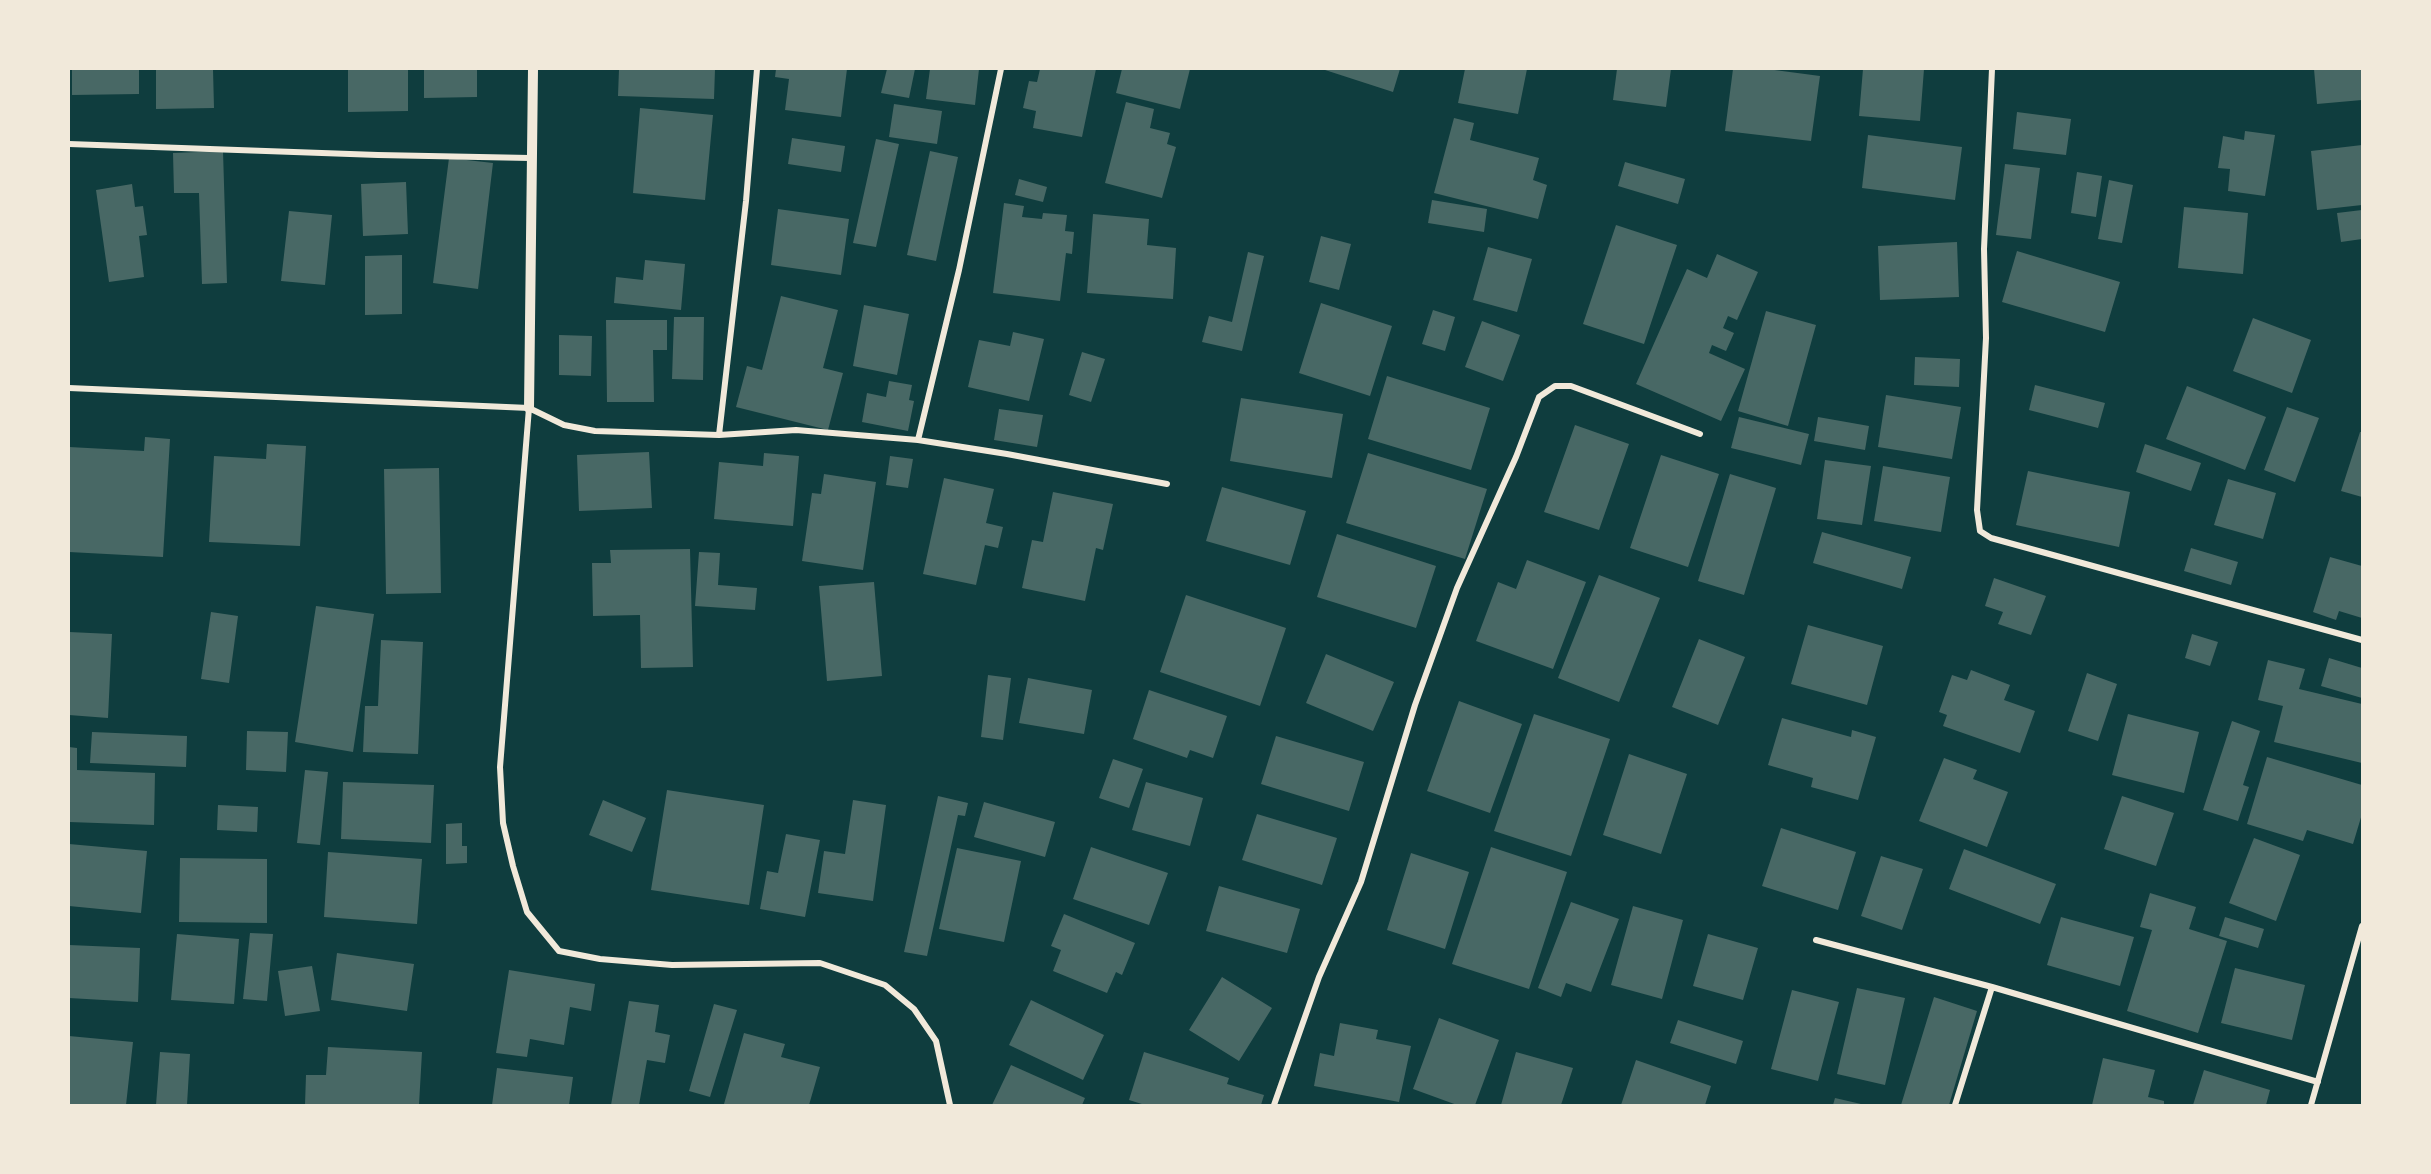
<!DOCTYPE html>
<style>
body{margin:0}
#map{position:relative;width:2431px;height:1174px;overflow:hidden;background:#0f3d3e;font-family:"Source Sans 3",sans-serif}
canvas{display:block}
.frame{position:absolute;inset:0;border:70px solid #f1e9da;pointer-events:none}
</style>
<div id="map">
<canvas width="2431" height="1174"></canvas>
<div class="frame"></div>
</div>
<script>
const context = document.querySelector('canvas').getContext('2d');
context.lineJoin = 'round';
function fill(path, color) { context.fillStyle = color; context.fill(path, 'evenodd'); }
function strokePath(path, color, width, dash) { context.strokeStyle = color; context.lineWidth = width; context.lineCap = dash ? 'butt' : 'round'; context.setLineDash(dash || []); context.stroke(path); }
fill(new Path2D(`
 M72,69H139V94L72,95Z
 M156,69H213L214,108L156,109Z
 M348,69H408V111L348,112Z
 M424,69H477V97L424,98Z
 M619,69H715L714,99L618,96Z
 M776,69H847L841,117L785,110L789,79L775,77Z
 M887,69H915L909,98L881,93Z
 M930,69H979L975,105L926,99Z
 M1040,69H1096L1082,137L1033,128L1036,111L1023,108L1029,81L1037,82Z
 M1122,69H1190L1180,109L1116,93Z
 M1322,69H1400L1393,92Z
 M1465,69H1527L1518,114L1458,103Z
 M1617,69H1671L1666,107L1613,100Z
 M1733,69H1767L1820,76L1811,141L1725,131Z
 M1863,69H1924L1920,121L1859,116Z
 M2314,69H2362V100L2317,104Z
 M1126,102L1154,109L1150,128L1170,133L1167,144L1176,147L1162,198L1105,183Z
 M894,104L942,111L937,144L889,137Z
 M640,108L713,115L705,200L633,193Z
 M2017,112L2071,119L2066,155L2013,149Z
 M1454,118L1474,123L1470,140L1539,158L1533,180L1547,185L1538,219L1434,193Z
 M2245,131L2275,135L2265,196L2228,191L2230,169L2218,168L2223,136L2244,140Z
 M1868,135L1962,147L1955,200L1862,188Z
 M792,138L845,146L841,172L788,164Z
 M876,139L899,144L876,247L853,243Z
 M2362,145V205L2317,210L2311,151Z
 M223,151L227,283L202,284L199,193H174L173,153Z
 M930,151L958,157L936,261L907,255Z
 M449,158L493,163L478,289L433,283Z
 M1625,162L1685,179L1678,204L1618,186Z
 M2005,164L2040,168L2031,239L1996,235Z
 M2077,172L2102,176L2096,217L2071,213Z
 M1019,179L1047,187L1043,202L1015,195Z
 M2109,180L2133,185L2122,243L2098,239Z
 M406,182L408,234L363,236L361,184Z
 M132,184L135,207L143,206L147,235L139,236L144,277L109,282L96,190Z
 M1432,200L1487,209L1484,232L1428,223Z
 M1004,203L1024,206L1022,217L1042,219L1043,213L1067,215L1065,231L1074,232L1072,254L1066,253L1060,301L993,293Z
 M2184,207L2248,213L2243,274L2178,268Z
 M778,209L849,219L841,275L771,265Z
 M2362,210V239L2341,242L2337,213Z
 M289,211L332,215L325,285L281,281Z
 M1093,214L1149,219L1147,245L1176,248L1173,299L1087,293Z
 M1616,225L1677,245L1644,344L1583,324Z
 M1321,236L1351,244L1339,290L1309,282Z
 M1957,242L1959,297L1880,300L1878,246Z
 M1488,247L1532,259L1517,312L1473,300Z
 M2017,251L2120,282L2105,332L2002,302Z
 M1248,252L1264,256L1242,351L1202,342L1209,316L1232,322Z
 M1717,254L1758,272L1737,320L1728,316L1723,328L1734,333L1726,351L1712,345L1709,353L1745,369L1721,421L1636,384L1687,269L1707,278Z
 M402,255V314L365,315V256Z
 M645,260L685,264L681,310L614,303L616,277L643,280Z
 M781,296L838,310L823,368L843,373L828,430L736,407L747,366L762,370Z
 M1321,303L1392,326L1370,396L1299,373Z
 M864,305L909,314L897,375L853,366Z
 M1433,310L1455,317L1445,351L1422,344Z
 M1766,311L1816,325L1788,426L1738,411Z
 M674,317H704L703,380L672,379Z
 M2253,318L2311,340L2292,393L2233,371Z
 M606,320H667V350H653L654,402H607Z
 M1482,321L1520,335L1503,381L1465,367Z
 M1013,332L1044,339L1029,401L968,387L979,340L1010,346Z
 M559,335L592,336L591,376L559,375Z
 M1082,352L1105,359L1091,402L1069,395Z
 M1915,357L1960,359L1959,387L1914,385Z
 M1387,376L1490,408L1471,470L1368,439Z
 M889,381L912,385L909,400L914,401L908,431L862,422L867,393L886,397Z
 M2035,385L2105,403L2098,428L2029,410Z
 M2187,386L2266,417L2245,470L2166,439Z
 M1886,395L1961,407L1952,459L1878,447Z
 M1241,398L1343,414L1332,478L1230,461Z
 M2287,407L2319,418L2295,482L2264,470Z
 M999,409L1043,415L1037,447L994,440Z
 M1739,417L1809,434L1801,465L1731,448Z
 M1818,417L1869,426L1865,450L1814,441Z
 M1575,425L1629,444L1599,530L1544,512Z
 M2360,432H2362V497L2341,491Z
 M145,437L170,439L163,557L69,552V447L144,451Z
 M267,444L306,446L300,546L209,542L214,456L266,459Z
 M2145,444L2201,463L2191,491L2136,472Z
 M649,452L652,508L579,511L577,455Z
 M764,453L799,456L793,526L714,519L719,462L763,466Z
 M1368,453L1487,489L1465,559L1346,523Z
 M1661,455L1719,474L1688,567L1630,548Z
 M890,456L913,459L908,488L886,485Z
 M1825,460L1871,466L1862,525L1817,519Z
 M1883,466L1950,477L1941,532L1874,521Z
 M439,468L441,593L386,594L384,469Z
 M2028,471L2130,492L2119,547L2016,525Z
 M824,474L876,482L863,570L802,561L812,493L821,494Z
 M1730,474L1776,488L1744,595L1698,581Z
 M944,478L994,489L986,523L1003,527L998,548L985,545L976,585L923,574Z
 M2228,479L2276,493L2263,539L2214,525Z
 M1222,487L1306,511L1290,565L1206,541Z
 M1053,492L1113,504L1103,550L1096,548L1085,601L1022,588L1032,540L1043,542Z
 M1822,532L1911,557L1902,589L1813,563Z
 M1337,534L1436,566L1416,628L1317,597Z
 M2191,548L2238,562L2231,585L2184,571Z
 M690,549L693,667L641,668L640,615L593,616L592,563H611L610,550Z
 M699,552L720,553L718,585L757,588L755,610L695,606Z
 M2330,557L2362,566V618L2339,611L2336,620L2313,612Z
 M1527,560L1586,582L1553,669L1476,641L1498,582L1516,589Z
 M1599,575L1660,598L1619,702L1558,678Z
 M1994,578L2046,596L2031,635L1998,624L2003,612L1985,606Z
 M874,582L882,676L827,681L819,586Z
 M1186,595L1286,628L1260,706L1160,672Z
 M316,606L374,614L353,752L295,742Z
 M211,612L238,616L229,683L201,679Z
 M1808,625L1883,646L1867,705L1791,684Z
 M69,632L112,634L108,718L69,715Z
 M2192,634L2218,642L2210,666L2185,658Z
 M1699,639L1745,657L1718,725L1672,707Z
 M381,640L423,642L418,754L363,752L365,706H378Z
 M1326,654L1394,682L1373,731L1306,703Z
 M2329,658L2362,668V698L2321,686Z
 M2268,660L2305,669L2299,689L2362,704V763L2274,742L2283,706L2258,700Z
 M1971,670L2010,685L2004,700L2035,711L2020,753L1943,726L1947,715L1939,712L1952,675L1967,680Z
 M2087,673L2117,684L2098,741L2068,731Z
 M988,675L1011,678L1003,740L981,737Z
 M1028,678L1092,690L1084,734L1019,723Z
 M1149,690L1227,716L1213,758L1190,750L1187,758L1133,739Z
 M1459,701L1522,724L1490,813L1427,791Z
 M1534,714L1610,739L1571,856L1494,831Z
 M2128,714L2199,732L2184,793L2112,775Z
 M1782,718L1851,737L1852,730L1876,737L1858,800L1811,787L1813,778L1768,765Z
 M2232,721L2260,731L2243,785L2249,787L2238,821L2203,810Z
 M247,731L288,732L286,772L246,770Z
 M92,732L187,736L186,767L90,763Z
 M1276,736L1364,762L1349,811L1261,784Z
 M69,747L77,748V770L155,773L154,825L69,822Z
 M1629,754L1687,774L1661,854L1603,835Z
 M2267,757L2362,785V814L2353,844L2307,830L2303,841L2247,824Z
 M1944,758L1977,770L1973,779L2008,792L1987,847L1919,821Z
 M1113,759L1143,769L1129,808L1099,798Z
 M305,770L328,772L320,845L297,843Z
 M343,782L434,785L431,843L341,839Z
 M1146,782L1203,798L1190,846L1132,830Z
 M667,790L764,805L749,905L651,890Z
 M938,796L968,803L965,816L958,815L927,956L904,952Z
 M2122,796L2174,813L2156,866L2104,849Z
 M603,800L646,818L632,852L589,835Z
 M853,800L886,805L873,901L818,893L824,851L845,854Z
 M984,802L1055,822L1045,857L974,837Z
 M218,805L258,807L257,832L217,830Z
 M1257,814L1337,838L1322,885L1242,860Z
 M462,823V846H467V863L446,864V824Z
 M1781,828L1856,852L1838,910L1762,886Z
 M786,834L820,840L805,917L760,909L767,871L778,873Z
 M2254,838L2300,855L2276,921L2229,903Z
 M69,844L147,851L141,913L69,906Z
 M1091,847L1168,873L1149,925L1073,899Z
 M1491,847L1567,872L1529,989L1452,964Z
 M957,848L1021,861L1004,942L939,929Z
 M1964,849L2056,884L2040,924L1949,889Z
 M328,852L422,859L417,924L324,917Z
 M1411,853L1469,872L1445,949L1387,930Z
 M1881,856L1923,869L1902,930L1861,916Z
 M180,858L267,859V923L179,922Z
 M1219,886L1300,909L1287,953L1206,931Z
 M2150,893L2196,907L2189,929L2227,941L2198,1033L2127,1011L2152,930L2140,927Z
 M1571,902L1619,919L1591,992L1566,983L1561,997L1538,988Z
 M1633,906L1683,920L1662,999L1611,985Z
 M1064,914L1135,943L1122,975L1116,972L1107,993L1053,971L1061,950L1051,946Z
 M2061,917L2134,937L2120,986L2047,965Z
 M2225,917L2264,929L2258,948L2219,936Z
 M250,933L273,934L267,1001L243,999Z
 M177,934L239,939L234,1004L171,1000Z
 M1708,934L1758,948L1743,1000L1693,986Z
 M69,945L140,948L138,1002L69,998Z
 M337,953L414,964L407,1011L331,1000Z
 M312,966L320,1011L285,1016L278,971Z
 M2235,968L2305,985L2292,1040L2221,1023Z
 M509,970L595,984L591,1011L570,1007L564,1045L530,1039L527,1057L496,1053Z
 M1222,977L1272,1008L1239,1061L1189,1030Z
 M1857,988L1905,998L1885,1085L1837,1074Z
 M1792,990L1839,1002L1818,1081L1771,1069Z
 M1934,997L1977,1011L1949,1105H1901Z
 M1031,1000L1104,1035L1083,1080L1009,1045Z
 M629,1001L659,1005L655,1032L670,1035L665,1063L647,1060L639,1105H611Z
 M714,1004L737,1010L710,1097L689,1091Z
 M1439,1018L1499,1040L1475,1105H1457L1413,1089Z
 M1678,1020L1743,1041L1736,1064L1670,1043Z
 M1340,1023L1378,1030L1376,1039L1411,1046L1399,1102L1314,1086L1320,1053L1334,1056Z
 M744,1033L785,1044L781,1057L820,1067L809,1105L724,1104Z
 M69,1036L133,1042L126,1105H69Z
 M328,1047L422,1052L419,1105H305L306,1075H326Z
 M160,1052L190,1054L187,1105H156Z
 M1144,1052L1229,1078L1227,1084L1264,1095L1261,1105H1145L1129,1100Z
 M1516,1052L1573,1068L1561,1105H1501Z
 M2103,1058L2155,1070L2148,1097L2164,1101V1105H2092Z
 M1636,1060L1711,1086L1705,1105H1621Z
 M1011,1065L1085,1098L1082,1105H992Z
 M497,1068L573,1077L569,1105H492Z
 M2204,1070L2270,1090L2266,1105H2193Z
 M1835,1098L1861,1104V1105H1833Z`), '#486865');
strokePath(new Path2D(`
 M1992,69L1984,249L1986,338L1977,510L1980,531L1991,538L2362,640
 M69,144L378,155L530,158
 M69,388L529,408L500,767L503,823L513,866L527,912L559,951L600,959L672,965L820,963L885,985L914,1009L936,1041L950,1105
 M529,408L564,425L595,431L719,435L796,430L918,440L1007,454L1167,484
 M719,435L746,201L757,69
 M918,440L959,270L1001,69
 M1816,940L1992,987L2318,1082
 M1274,1105L1319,977L1361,882L1415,705L1457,588L1516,457L1539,397L1555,386H1571L1700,434
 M1955,1105L1992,987
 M2311,1105L2362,926`), '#f1e9da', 6);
strokePath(new Path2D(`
 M529,408L533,69`), '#f1e9da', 10);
</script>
